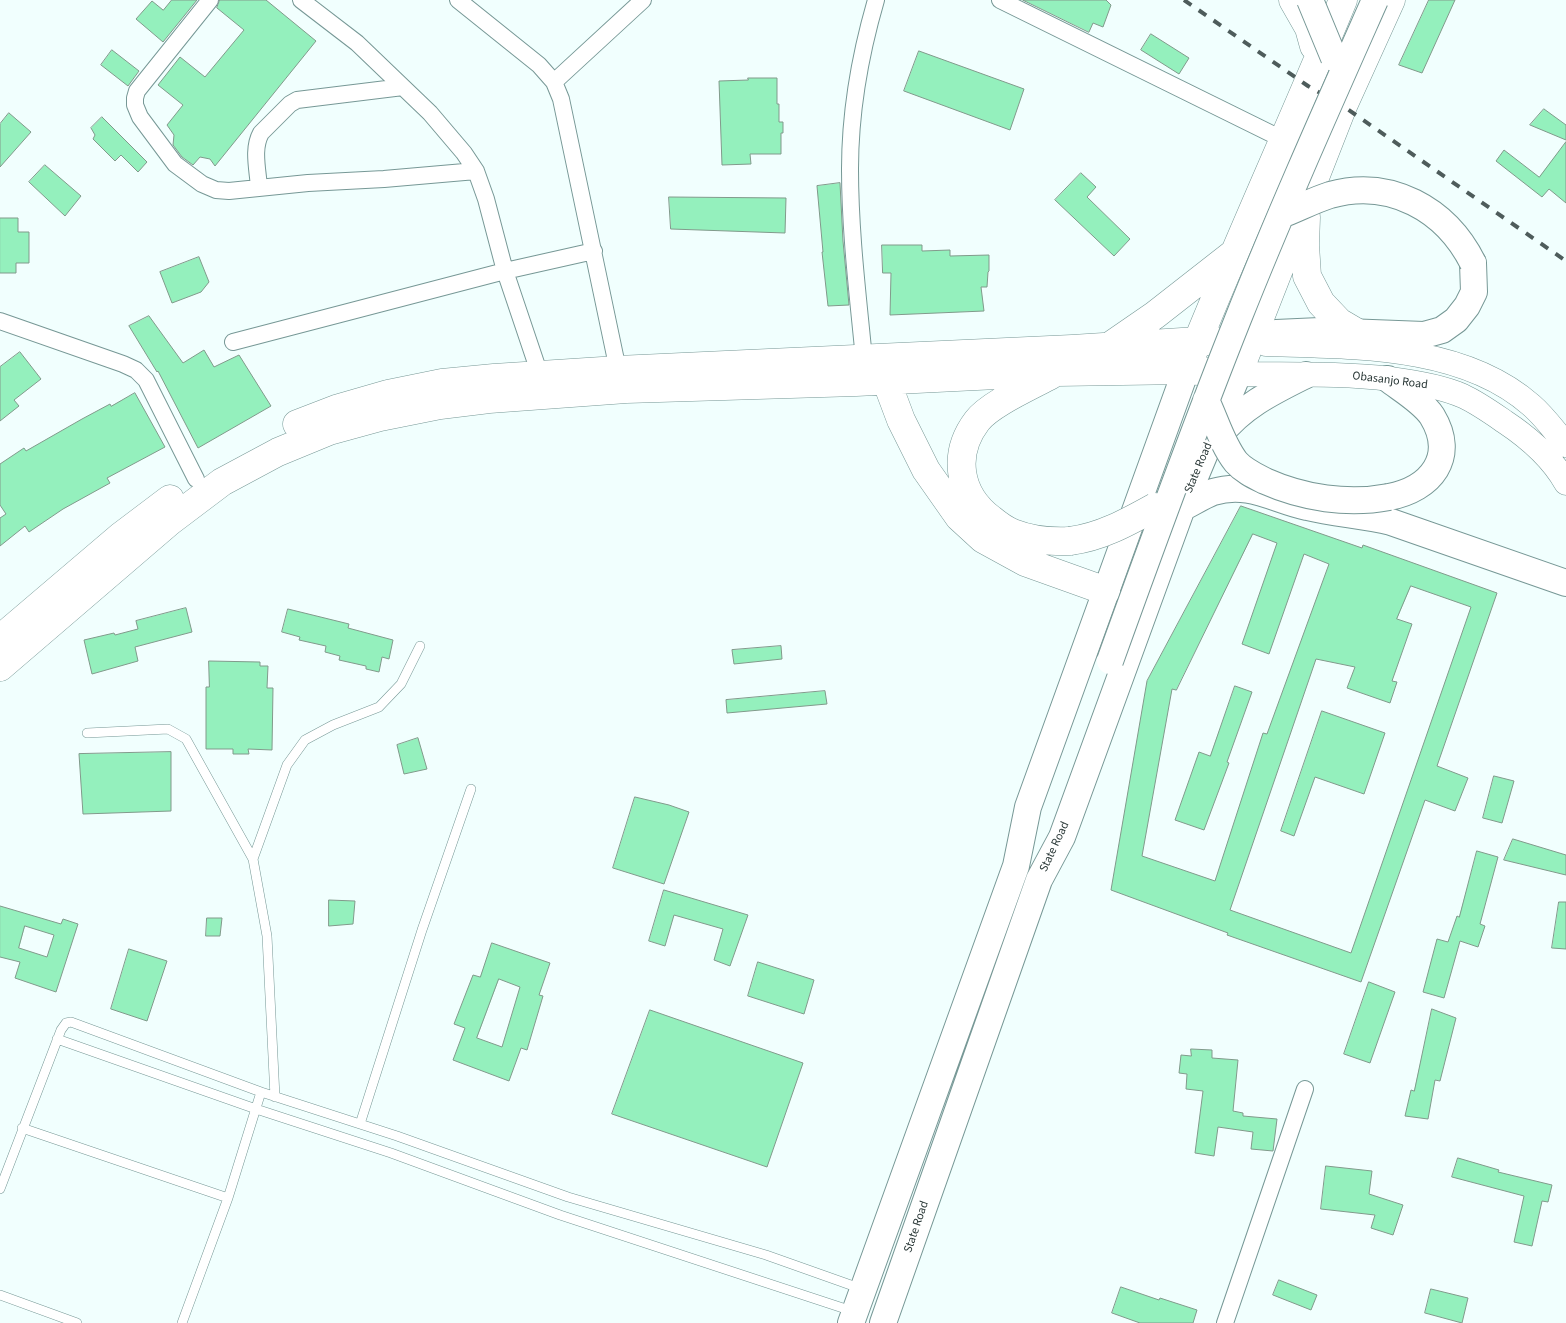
<!DOCTYPE html>
<style>
body{margin:0}
canvas{display:block;background:#f1fffe}
</style>
<canvas width="1566" height="1323"></canvas>
<script>
const context = document.querySelector('canvas').getContext('2d');
context.lineJoin = 'round';
function fill(path, color) { context.fillStyle = color; context.fill(path, 'evenodd'); }
function strokePath(path, color, width, dash) { context.strokeStyle = color; context.lineWidth = width; context.lineCap = dash ? 'butt' : 'round'; context.setLineDash(dash || []); context.stroke(path); }
function write(font, color, halo, rows, align = 'center') {
  context.font = font + ' "Source Sans 3",sans-serif'; context.lineWidth = 5; context.setLineDash([]); context.textBaseline = 'middle'; context.strokeStyle = halo; context.fillStyle = color; for (const [text, x, y, turn = 0] of rows) {
    context.save(); context.translate(x, y); context.rotate((+turn || 0) * Math.PI / 180); context.textAlign = isNaN(turn) ? turn : align; if (halo) context.strokeText(text, 0, 0); context.fillText(text, 0, 0); context.restore();
  }
}
const building = new Path2D(`
 M172,0H197L163,42L136,19L152,1L163,10Z
 M220,0H266L316,41L215,166L210,159L200,157L193,165L182,157L173,145L174,135L167,125L183,105L158,85L180,57L205,77L244,30L217,8Z
 M1023,0H1106L1111,5L1103,27L1093,23L1089,32Z
 M1429,0H1455L1422,73L1399,65Z
 M1151,34L1189,58L1179,74L1141,50Z
 M112,50L139,71L128,86L101,65Z
 M919,51L1024,89L1010,130L904,91Z
 M748,78H777V104H779V122H783V133H781V154H750L751,164L722,165L719,81L748,80Z
 M1544,109L1566,125V140L1530,125Z
 M9,113L31,132L0,167V124Z
 M102,117L147,162L138,172L121,155L115,161L93,139L95,135L91,128Z
 M1566,142V203L1549,189L1542,197L1496,161L1504,150L1539,177Z
 M45,165L81,196L65,216L29,182Z
 M1081,173L1096,187L1087,197L1130,239L1114,256L1055,200Z
 M840,183L843,241L849,305L828,306L822,252H823L817,186Z
 M669,197L786,198L785,233L671,229Z
 M0,218H18V232H29V263H16V273H0Z
 M882,245H922V251L950,250V256L989,255V271L988,272L987,287H981L984,311L890,315L891,273H883Z
 M199,257L209,282L201,292L172,303L160,272Z
 M149,316L183,363L204,350L214,367L239,355L271,406L198,448L158,371L157,372L129,326Z
 M20,352L41,379L14,400L19,406L0,421V367Z
 M135,393L165,447L107,478L110,483L63,509L29,532L25,526L0,546V518L6,514L0,505V464L24,448L26,451L82,419L110,404L111,406Z
 M1241,506L1362,548L1363,545L1497,593L1437,766L1468,778L1455,811L1425,800L1361,982L1227,935L1228,933L1111,890L1147,681ZM1253,534L1277,543L1242,644L1269,654L1304,554L1329,564L1267,734L1263,733L1215,881L1142,856L1172,689L1176,690ZM1411,586L1471,607L1351,953L1230,910L1316,659L1355,667L1347,688L1390,703L1397,682L1392,681L1412,624L1397,619Z
 M186,608L192,632L135,647L138,661L92,674L84,640L114,633L115,635L138,629L136,621Z
 M288,609L349,624L348,628L393,640L389,659L382,657L379,672L366,669V666L339,660L340,656L325,652L326,646L299,640L300,637L282,632Z
 M781,646L782,659L734,664L732,650Z
 M209,661L260,662V666H268L267,688H273L272,750L248,749L249,754H233V749H206V687H209Z
 M1235,686L1252,692L1227,762L1229,763L1204,830L1175,820L1199,752L1210,756Z
 M825,691L827,704L727,713L726,700Z
 M1322,711L1385,733L1364,794L1315,777L1294,836L1281,831Z
 M418,738L427,769L404,774L397,745Z
 M171,752V811L83,814L79,754Z
 M1494,776L1514,781L1502,823L1483,818Z
 M635,797L669,805L689,812L664,884L613,868Z
 M1513,839L1566,855V875L1504,860Z
 M1477,851L1498,857L1480,924L1485,926L1478,947L1460,941L1444,998L1423,992L1437,939L1448,942L1457,916L1459,917Z
 M664,890L748,915L730,966L714,960L723,929L674,915L665,946L649,941Z
 M329,900L355,901L353,924L329,926Z
 M1559,902H1566V949L1552,948Z
 M0,906L61,924L63,919L78,924L56,992L15,978L20,962L0,957ZM25,926L54,935L47,957L19,948Z
 M207,918H222L220,936H206Z
 M492,943L550,963L539,995L543,996L527,1050L521,1048L509,1081L453,1060L465,1028L454,1024L473,975L480,977ZM499,979L520,987L502,1047L477,1038Z
 M129,949L167,961L147,1021L111,1009Z
 M758,962L814,980L804,1014L748,996Z
 M1369,982L1395,992L1370,1063L1344,1054Z
 M1432,1009L1456,1018L1440,1081L1435,1080L1428,1119L1405,1116L1411,1090L1414,1091Z
 M650,1010L803,1063L767,1167L612,1114Z
 M1191,1049L1212,1050V1058L1238,1060L1233,1111L1243,1113V1116L1277,1119L1273,1151L1251,1149L1253,1132L1218,1127L1214,1156L1195,1153L1203,1091L1186,1089L1187,1074L1179,1073L1181,1055L1191,1056Z
 M1458,1158L1499,1170L1498,1172L1552,1185L1548,1202L1542,1201L1532,1246L1514,1242L1524,1196L1452,1177Z
 M1326,1166L1372,1171L1369,1194L1403,1205L1393,1235L1371,1228L1375,1215L1321,1209Z
 M1279,1280L1317,1295L1311,1310L1273,1295Z
 M1121,1287L1159,1300L1160,1298L1197,1310L1193,1323H1140L1112,1313Z
 M1431,1289L1468,1298L1462,1323L1425,1313Z`);
fill(building, '#94f0bd');
strokePath(building, '#819a8b', 1);
const lane = new Path2D(`
 M87,733L168,729L186,739L253,859L267,936L275,1097
 M253,859L287,765L305,740L333,725L379,707L401,684L420,646
 M57,1039L256,1109L391,1153L560,1215L852,1311
 M360,1124L422,930L471,789
 M22,1128L228,1198
 M0,1189L61,1030L66,1023L71,1022L261,1092L397,1136L568,1197L766,1255L862,1289
 M0,1295L77,1323
 M182,1323L228,1198L261,1092`);
const street = new Path2D(`
 M210,0L137,91L135,98V105L140,117L175,164L202,184L216,190L229,191L308,183L384,179L476,171
 M301,0L357,43L430,113L464,153L476,171L486,199L505,271L540,375
 M458,0L539,65L554,82L561,99L618,370
 M1000,0L1282,139
 M554,82L643,0
 M259,188C258,170 252,149 261,133L290,104L297,100L403,87
 M0,321L123,364L136,370L146,380L196,479
 M233,342L505,271L594,251
 M864,359C858,296 850,233 850,169C850,112 860,55 876,0
 M1225,1323L1305,1089`);
const secondary = new Path2D(`
 M1266,344C1353,347 1462,344 1531,405C1544,416 1555,431 1566,445
 M1238,374C1289,375 1339,373 1390,379C1414,382 1440,386 1463,396C1478,403 1492,413 1505,422C1529,438 1552,458 1566,483`);
const primary = new Path2D(`
 M1251,342L1262,336L1276,333L1320,331L1424,335L1442,330L1456,320L1467,306L1474,292L1473,263
 M1388,379C1401,389 1423,402 1432,416C1457,457 1431,489 1389,497
 M1219,436C1242,406 1274,391 1306,375
 M1182,508C1192,503 1203,496 1213,492C1249,481 1274,500 1307,507C1335,514 1363,515 1391,522L1566,583
 M851,1323L1016,866L1028,807L1186,370
 M883,1323L1039,880L1062,837L1182,508L1238,374`);
const highway = new Path2D(`
 M1293,0L1309,28L1314,46
 M1306,217L1305,245L1307,276L1321,303L1339,322L1356,332
 M1110,346L1155,315L1233,254
 M1192,355C1240,236 1294,119 1343,0
 M1051,375C1031,386 990,404 977,421C952,454 958,494 991,519C997,524 1005,530 1013,533C1031,540 1051,542 1070,541
 M886,380L901,420L926,470L959,517L983,539L1025,562L1106,591
 M297,424L336,409L388,394L442,383L494,378L618,370L1072,349L1198,341L1251,342
 M0,639L121,536L170,499
 M0,667L169,522L222,482L278,452L329,431L380,417L440,405L489,399L626,389L856,382L1057,372L1186,370L1238,374L1343,106L1391,0`);
strokePath(lane, '#779896', 10);
strokePath(street, '#779896', 18);
strokePath(secondary, '#779896', 25);
strokePath(primary, '#779896', 28);
strokePath(highway, '#779896', 29);
strokePath(lane, '#fff', 9);
strokePath(street, '#fff', 16);
strokePath(secondary, '#fff', 24);
strokePath(primary, '#fff', 26);
strokePath(highway, '#fff', 28);
strokePath(new Path2D(`
 M1184,0L1308,86L1343,106L1566,261`), '#4e5c5b', 4, [9, 9]);
const primaryBridge = new Path2D(`
 M1310,0L1334,58
 M1281,215C1297,209 1314,200 1330,195C1390,178 1446,209 1473,263
 M1206,400C1216,421 1222,444 1236,462C1244,471 1255,476 1265,481C1303,498 1348,505 1389,497
 M1110,661C1151,547 1193,432 1238,319C1281,211 1328,106 1375,0`);
const highwayBridge = new Path2D(`
 M1070,541C1101,537 1128,522 1155,507`);
strokePath(primaryBridge, '#779896', 28, []);
strokePath(highwayBridge, '#779896', 29, []);
strokePath(primaryBridge, '#fff', 26);
strokePath(highwayBridge, '#fff', 28);
write('12px', '#2a3837', '#fff', [
 ["Obasanjo Road",1390,381,7],
 ["State Road",1199,468,-67],
 ["State Road",1055,847,-65],
 ["State Road",917,1227,-71]
]);
</script>
